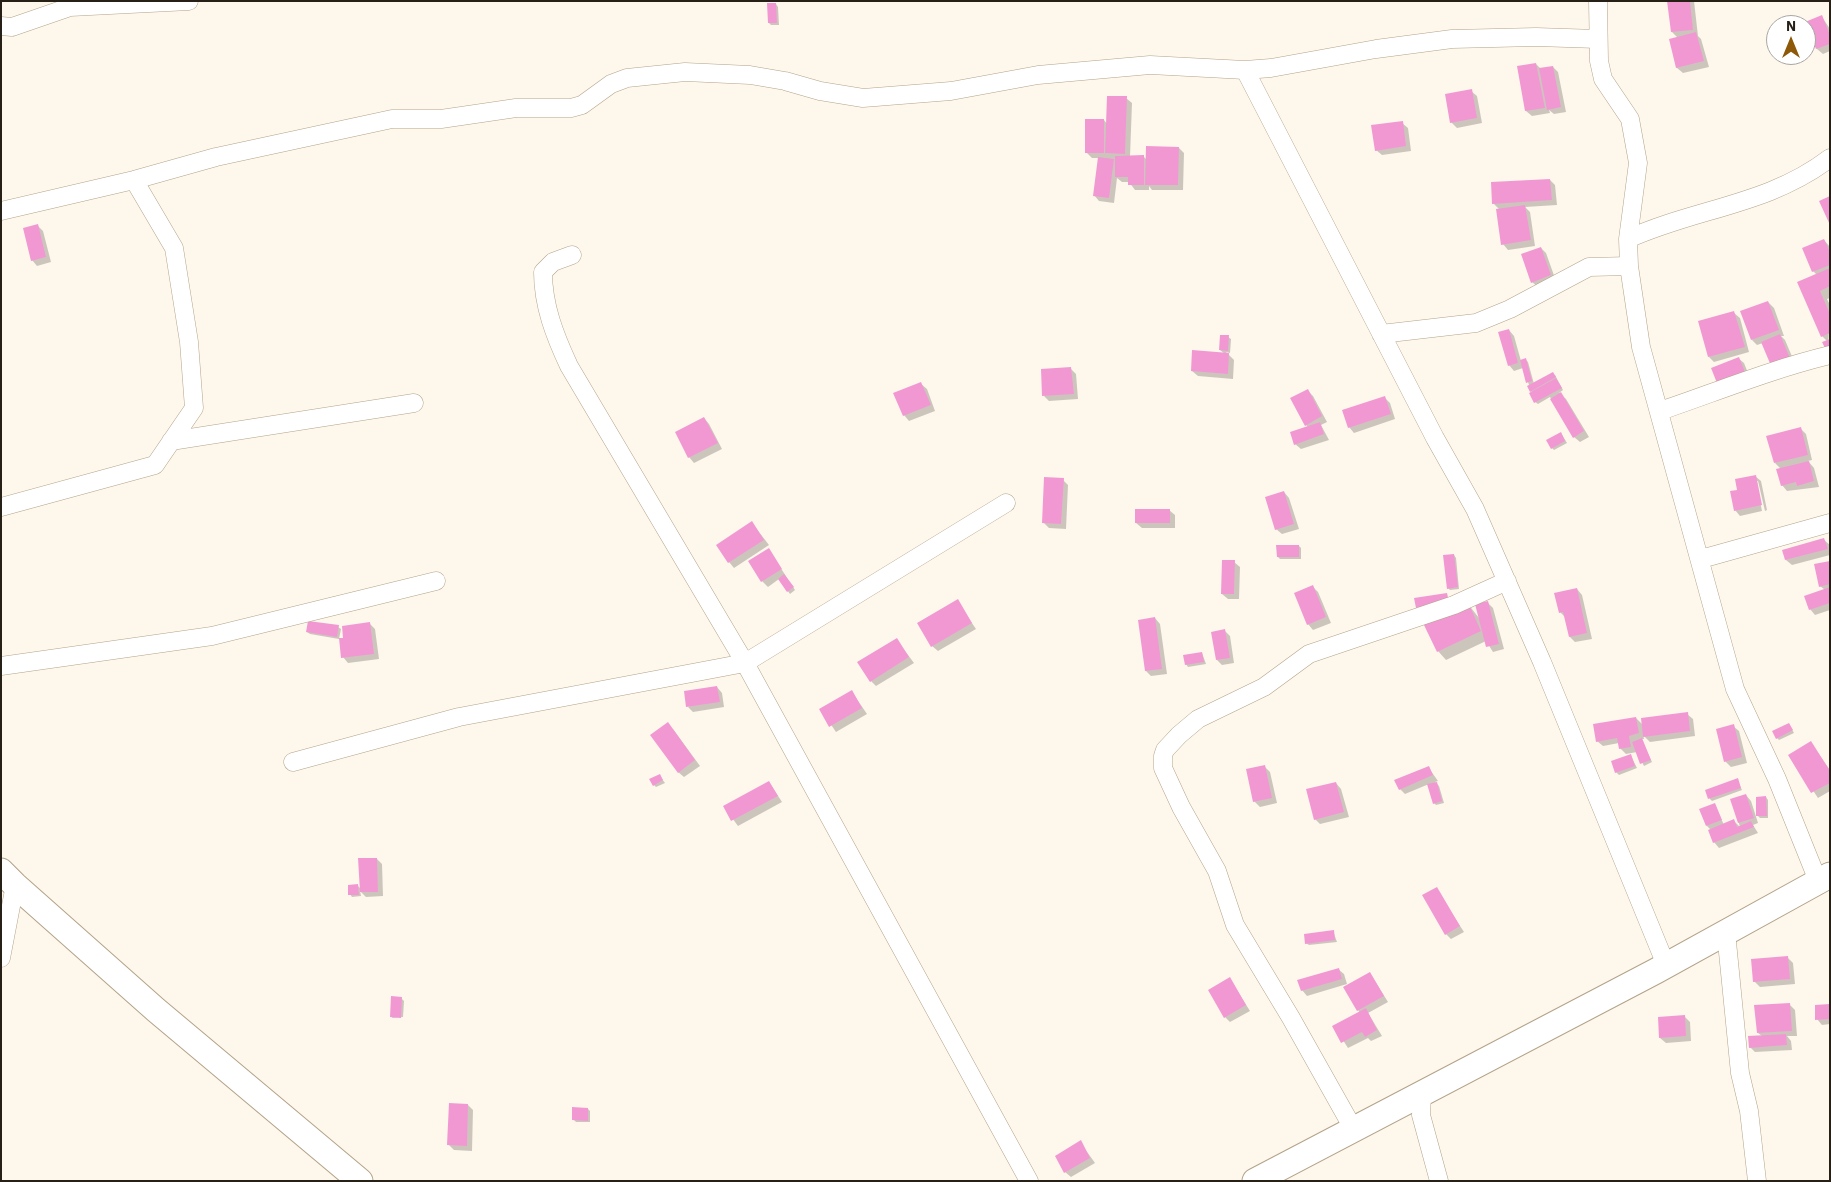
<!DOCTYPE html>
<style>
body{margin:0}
#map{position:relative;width:1831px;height:1182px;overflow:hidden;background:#fef7ec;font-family:"IBM Plex Sans",sans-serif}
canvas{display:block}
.frame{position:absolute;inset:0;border:2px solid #262016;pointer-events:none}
.north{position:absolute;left:1766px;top:15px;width:50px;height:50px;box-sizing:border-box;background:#fff;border:1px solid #a8a6a2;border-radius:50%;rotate:0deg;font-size:14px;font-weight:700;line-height:20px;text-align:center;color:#262016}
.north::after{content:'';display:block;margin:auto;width:18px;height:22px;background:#8d5908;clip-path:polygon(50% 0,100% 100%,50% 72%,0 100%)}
</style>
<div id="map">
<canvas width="1831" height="1182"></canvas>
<div class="frame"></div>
<div class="north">N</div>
</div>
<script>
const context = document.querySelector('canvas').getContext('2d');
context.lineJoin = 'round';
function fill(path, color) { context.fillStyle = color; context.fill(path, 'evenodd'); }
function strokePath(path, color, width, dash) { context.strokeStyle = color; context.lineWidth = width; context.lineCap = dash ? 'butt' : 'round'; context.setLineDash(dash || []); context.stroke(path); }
fill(new Path2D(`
 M1668,1H1694L1698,36L1701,39L1709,67L1683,73L1677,68L1670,40L1678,38L1672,32Z
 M776,4L778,7L779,25H771L769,23Z
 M1822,17L1830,29V51L1823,54L1817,49L1807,22Z
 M1536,64L1541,69L1553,67L1558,72L1566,112L1554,114L1549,110L1550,113L1532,116L1526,111Z
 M1471,91L1477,96L1482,123L1457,128L1451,122Z
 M1126,98L1132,103L1130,157L1143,156L1147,160L1179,148L1184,153L1183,190H1152L1149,186V190H1135L1129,182H1122L1117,178L1114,203L1099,201L1094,195L1099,158H1092L1086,152L1104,120L1107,124Z
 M1402,123L1408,128L1411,151L1382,155L1376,150Z
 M1550,180L1555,185L1557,205L1525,207L1530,212L1535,246L1508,250L1503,244L1500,210L1493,203Z
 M37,225L43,231L51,262L37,266L32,260Z
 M1824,240L1830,247V298L1827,299L1830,305L1828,350L1827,341L1822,336L1817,275L1813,271Z
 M1541,248L1546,253L1556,281L1538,287L1532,282Z
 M1768,302L1774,308L1784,336H1781L1785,340L1796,366L1763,343L1757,345L1752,340Z
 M1734,313L1740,318L1749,352L1714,362L1709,357Z
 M1509,330L1514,336L1521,361L1526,360L1528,362L1534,384L1555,375L1563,390L1559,393L1566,399L1589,437L1580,442L1574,437L1550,397L1538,404L1535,402L1523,368L1514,371L1509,365Z
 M1228,337L1231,339L1230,353L1226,352L1234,360L1233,379L1198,376L1192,371L1225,354L1220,350Z
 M1738,358L1744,363L1752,383L1713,368Z
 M1071,369L1076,374L1078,399L1049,401L1044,396Z
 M921,384L927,389L935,411L909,421L904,415Z
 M1308,391L1313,396L1327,422L1321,425L1329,440L1301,449L1295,444L1308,427L1306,425Z
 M1384,397L1390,403L1395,419L1354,433L1349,427Z
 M704,418L709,424L722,449L694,463L689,457Z
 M1800,428L1806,434L1812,460L1808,461L1814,468L1819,487L1787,491L1782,485L1781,469L1775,463Z
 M1561,433L1567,443L1554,450L1552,448Z
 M1755,476L1761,481L1767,510L1765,511L1758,481H1756L1762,511L1740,516L1735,510L1739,491Z
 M1063,480L1068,485L1066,529L1049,528L1043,522Z
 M1284,492L1289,498L1299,529L1282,534L1276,529Z
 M1169,510L1175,515V528H1142L1136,523Z
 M752,523L769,545L734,568L729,562Z
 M1824,540L1830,545V555L1792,565L1786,560L1784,551Z
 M1299,546L1301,548V559H1280L1278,557Z
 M769,550L795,590L790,594L779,579L768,587L762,581Z
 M1454,555L1456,558L1459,589L1450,590L1448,588Z
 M1234,562L1240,567L1239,599H1228L1222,594Z
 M1830,562V610L1815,615L1810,609L1825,590L1820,586Z
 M1312,586L1318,592L1331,623L1313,630L1308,624Z
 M1577,589L1582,595L1592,639L1575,642L1570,637L1565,617L1560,612Z
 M957,601L976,629L938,651L932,646Z
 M1488,603L1493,608L1504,649L1493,652L1486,641L1446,660L1438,651L1468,604L1479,618Z
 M1155,618L1160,624L1167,674L1151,676L1146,671Z
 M370,624L375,629L379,659L348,663L343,657L345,639Z
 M338,627L341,629L339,639L310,634L307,632Z
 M1224,630L1230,636L1234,663L1222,665L1217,660Z
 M896,639L914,663L876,686L871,681Z
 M1202,653L1206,664L1188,667L1186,664Z
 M717,687L722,693L724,707L693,712L688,707Z
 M852,692L867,714L836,732L821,710Z
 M1687,714L1693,719L1695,736L1650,742L1643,735L1644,739H1641L1652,762L1644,766L1637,752L1626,754L1620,748L1619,743L1603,746L1597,741L1636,718L1643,725Z
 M1789,724L1794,733L1779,740L1777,738Z
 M1733,726L1739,731L1747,763L1731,767L1725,761Z
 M673,729L700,766L684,777L678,772Z
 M1811,743L1830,770V791L1818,798L1790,756Z
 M1631,756L1637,768L1619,775L1616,772Z
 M1264,766L1270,772L1277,803L1260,807L1254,801Z
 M1428,767L1438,781L1435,782L1439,786L1444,803L1436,805L1434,803L1429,784L1405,794L1400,789Z
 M659,775L665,783L656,787L654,785Z
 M1737,780L1742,790L1712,801L1710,799L1707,791Z
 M769,782L782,802L738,826L724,807Z
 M1336,783L1341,789L1349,817L1320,824L1315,819Z
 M1746,795L1751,801L1758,823L1753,825L1758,833L1719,848L1714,842L1711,830L1707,826L1715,805L1724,825L1734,821L1740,827L1732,799Z
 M1766,797L1768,800V818H1760L1758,816Z
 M377,859L382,864L383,896L366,897L360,891L361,896L352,897L350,894L358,886L361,889Z
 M1436,889L1464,932L1451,939L1446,934Z
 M1333,931L1337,942L1309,945L1306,943Z
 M1788,958L1793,963L1795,984L1760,987L1754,981Z
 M1338,969L1344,974L1347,984L1307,996L1302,990Z
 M1370,973L1388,1002L1368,1013L1382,1036L1371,1041L1368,1038L1348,1048L1334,1026L1360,1013L1358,1010Z
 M1230,979L1250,1011L1230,1022L1225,1017Z
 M401,998L404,1001L403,1017L392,1018Z
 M1789,1004L1795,1010L1797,1036H1787L1791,1041L1792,1050L1755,1052L1750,1047L1762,1036L1758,1033Z
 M1830,1005V1024L1822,1025L1817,1019Z
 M1684,1016L1690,1022L1691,1041L1666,1043L1660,1038Z
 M468,1105L473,1110L472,1151L454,1150L449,1145Z
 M588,1109L590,1111V1122H576L574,1120Z
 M1080,1142L1095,1163L1071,1177L1065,1172Z`), '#0003');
fill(new Path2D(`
 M1667,1H1690L1693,30L1671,32Z
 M767,3H776L777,23H768Z
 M1822,15L1830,35V44L1816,49L1805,22Z
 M1696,32L1704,61L1676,68L1669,39Z
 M1536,63L1545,108L1525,111L1517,66Z
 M1553,66L1561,107L1547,110L1539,68Z
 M1472,89L1477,118L1450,123L1445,94Z
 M1107,96H1127L1125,154L1105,153Z
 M1085,119H1104V153H1085Z
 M1403,121L1406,146L1375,151L1371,125Z
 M1146,146L1179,147L1178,185H1145Z
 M1144,155V185H1128V177H1115V156Z
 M1098,157L1114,159L1109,198L1093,196Z
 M1550,179L1552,200L1492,204L1491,182Z
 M1830,196V225L1819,201Z
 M1525,205L1531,240L1501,245L1496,209Z
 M38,224L46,257L31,261L23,228Z
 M1824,239L1830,252V265L1812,272L1802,248Z
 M1541,247L1551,275L1531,283L1521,254Z
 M1830,268V286L1820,291L1830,314V333L1821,337L1797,282Z
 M1768,301L1779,330L1751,340L1740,311Z
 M1734,311L1745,347L1708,357L1698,321Z
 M1509,329L1518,363L1508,366L1498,332Z
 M1780,334L1791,361L1772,368L1761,342Z
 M1220,335H1229L1228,351L1219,350Z
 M1830,339V346L1825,348L1822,342Z
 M1192,350L1229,353L1228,374L1191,371Z
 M1739,357L1747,377L1719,388L1711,368Z
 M1526,358L1532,381L1526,383L1520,360Z
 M1071,367L1074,394L1042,396L1041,369Z
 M1553,372L1556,377L1530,392L1527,386Z
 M1556,378L1562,388L1534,403L1529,393Z
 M921,382L931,405L903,416L893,393Z
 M1308,389L1322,416L1305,426L1290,398Z
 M1561,392L1584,431L1573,438L1550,399Z
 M1385,396L1391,414L1348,428L1342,410Z
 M704,417L718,443L688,458L675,432Z
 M1320,422L1324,434L1294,445L1290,432Z
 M1801,427L1808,455L1774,463L1766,436Z
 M1561,432L1565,441L1551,449L1546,440Z
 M1809,461L1814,481L1797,486L1796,482L1781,486L1776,469Z
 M1756,475L1762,505L1734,511L1730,491L1737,490L1735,479Z
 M1044,477L1064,478L1061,524L1042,523Z
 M1284,491L1294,524L1275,530L1265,497Z
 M1135,509H1170V523H1135Z
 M752,521L764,540L728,563L716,545Z
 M1824,538L1828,549L1785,560L1782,550Z
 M1276,545H1299V557H1277Z
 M769,548L782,569L761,582L748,561Z
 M1454,554L1458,587L1447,589L1443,555Z
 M1222,560H1235L1234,594H1221Z
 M1830,561V584L1819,587L1814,564Z
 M784,574L794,587L787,592L778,579Z
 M1313,585L1326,617L1307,625L1294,593Z
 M1830,587V603L1809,610L1804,596Z
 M1577,588L1587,633L1569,637L1563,612L1559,613L1554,593Z
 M1447,593L1449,602L1416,608L1414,598Z
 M958,599L972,623L931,647L917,623Z
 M1488,601L1499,644L1486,647L1475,604Z
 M1468,602L1481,631L1437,652L1423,623Z
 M1155,617L1162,669L1145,671L1138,620Z
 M308,621L339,625L337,637L306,632Z
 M370,622L374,654L341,658L339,638H343L342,626Z
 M1225,629L1230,658L1216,660L1211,632Z
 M897,638L909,657L870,682L857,662Z
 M1202,652L1204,662L1185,665L1183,655Z
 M717,686L720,702L686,707L684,691Z
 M852,690L862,708L829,727L819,709Z
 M1688,712L1690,731L1643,737L1641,718Z
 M1636,717L1639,733L1629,736L1631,747L1619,749L1617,738L1596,742L1593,724Z
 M668,722L695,760L678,773L650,735Z
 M1789,723L1793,730L1776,739L1772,731Z
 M1734,724L1742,757L1724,762L1716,729Z
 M1642,738L1651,760L1640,764L1632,742Z
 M1811,741L1830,771V783L1811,793L1788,755Z
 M1631,754L1635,766L1615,773L1611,761Z
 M1265,765L1272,798L1253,802L1246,769Z
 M1429,766L1433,775L1399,790L1394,780Z
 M660,774L663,780L653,786L649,779Z
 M1738,778L1741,788L1708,799L1705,790Z
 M769,781L778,796L731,821L723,806Z
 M1336,782L1344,812L1314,820L1306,789Z
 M1437,782L1442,801L1433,804L1427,784Z
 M1746,794L1754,818L1738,823L1730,799Z
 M1766,796L1767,816H1756V797Z
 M1715,803L1722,820L1706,826L1699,809Z
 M1734,819L1737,827L1751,821L1754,827L1713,843L1708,830Z
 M358,858H377L378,892H360Z
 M358,884L359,895H348V885Z
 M1437,887L1460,926L1445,935L1422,895Z
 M1334,930L1335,940L1305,944L1304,934Z
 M1788,956L1790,979L1753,982L1751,959Z
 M1339,968L1342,979L1301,991L1297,980Z
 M1370,972L1384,996L1357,1011L1343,987Z
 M1230,977L1246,1005L1224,1018L1208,990Z
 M391,996L402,997L401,1018L390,1017Z
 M1790,1003L1792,1031L1757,1033L1754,1005Z
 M1830,1004V1019L1815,1020V1005Z
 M1366,1008L1377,1030L1365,1037L1362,1032L1341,1043L1332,1026Z
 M1685,1015L1686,1036L1659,1038L1658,1017Z
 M1786,1034L1787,1045L1749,1048L1748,1036Z
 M449,1103L468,1104L467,1146L447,1145Z
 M572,1107L588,1108V1121L572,1120Z
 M1081,1140L1090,1158L1064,1173L1055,1156Z`), '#f198d3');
const street = new Path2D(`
 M1598,1L1599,61L1603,79L1630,119L1638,163L1628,239L1629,266L1641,347L1735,689L1777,779L1818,881
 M1,26L12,27L70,7L189,1
 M1245,70L1435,438L1475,509L1542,662L1666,965
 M1,211L134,180L216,157L392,119H441L516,108H571L582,105L611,84L627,78L685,72L750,75L785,81L820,91L863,98L951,91L1038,75L1150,65L1245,70L1271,68L1376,49L1452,39L1536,37L1598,39
 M1628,239C1696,208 1769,205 1830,158
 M572,255L553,262L543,272C543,306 555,336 569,366L745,663L1029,1181
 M1381,334L1476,323L1510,309L1589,267L1629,266
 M1660,411C1716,392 1772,369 1830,355
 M171,441L414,403
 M1,507L155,465L194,408L189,342L174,248L134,180
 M1701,559L1830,523
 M1,666L212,636L436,581
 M293,762L459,717L745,663L1006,503
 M1726,932L1740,1073L1749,1111L1757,1181
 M1,958L15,885
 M1422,1094L1421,1115L1439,1181
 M1354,1130L1291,1018L1235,925L1217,871L1181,807L1163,768V756L1165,750L1179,735L1198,719L1264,687L1309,654L1454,605L1507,581`);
const secondary = new Path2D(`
 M1,871L15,885L156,1010L360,1181
 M1255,1181L1656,971L1830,875`);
strokePath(street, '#b3a389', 19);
strokePath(secondary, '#b3a389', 27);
strokePath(street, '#fff', 18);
strokePath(secondary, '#fff', 25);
</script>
